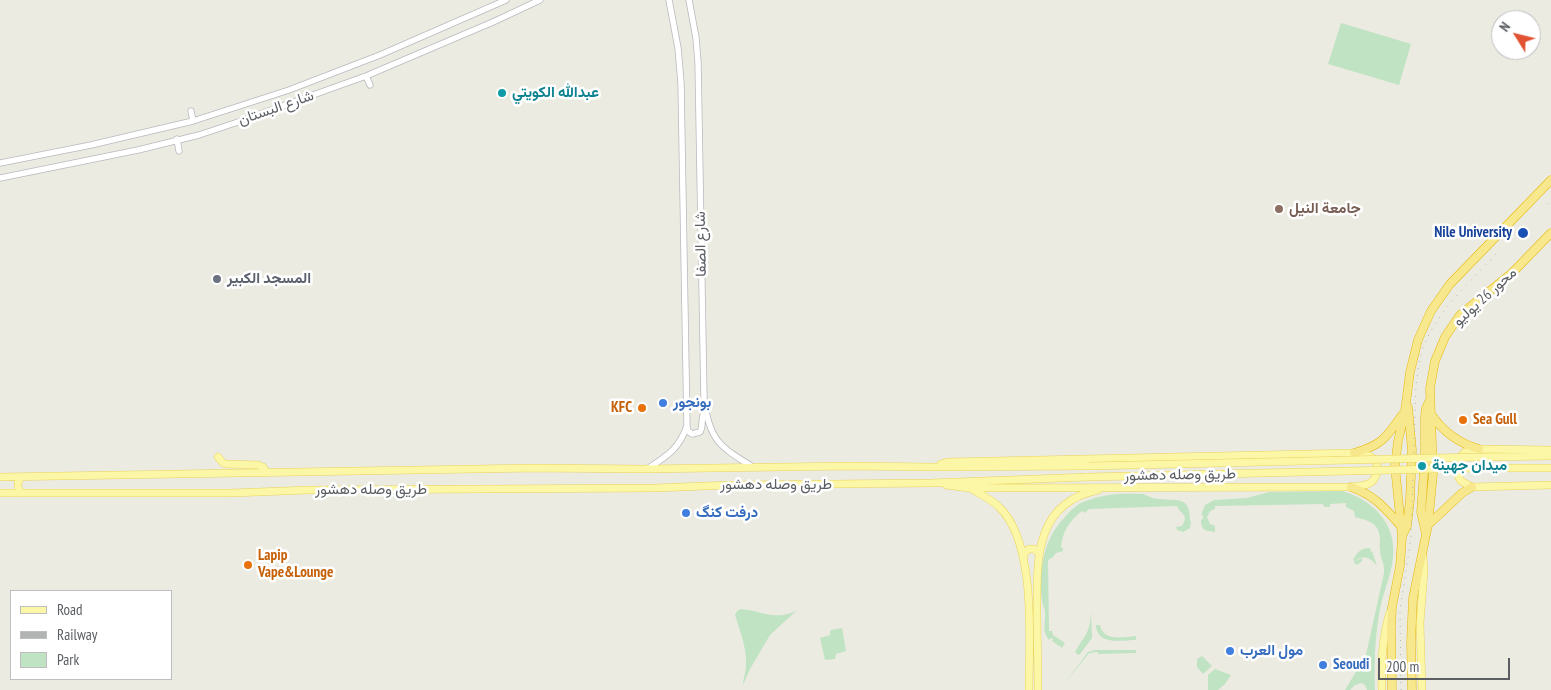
<!DOCTYPE html>
<meta charset="utf-8">
<style>
body{margin:0}
#map{position:relative;width:1551px;height:690px;overflow:hidden;background:#ecebe1;font-family:"PT Sans Narrow",sans-serif}
canvas{display:block}
.legend{position:absolute;left:10px;top:590px;width:162px;height:90px;box-sizing:border-box;background:#fff;border:1px solid #bdbec0;margin:0;padding:6px 9px;list-style:none;font-size:15px;color:#5a5d62}
.legend li{display:flex;align-items:center;gap:10px;height:25px}
.legend b{width:25px;border:1px solid #bdbec0}
.north{position:absolute;left:1491px;top:10px;width:50px;height:50px;box-sizing:border-box;background:#fff;border:1px solid #bdbec0;border-radius:50%;rotate:306deg;font-size:14px;font-weight:700;line-height:20px;text-align:center;color:#5a5d62}
.north::after{content:'';display:block;margin:auto;width:18px;height:22px;background:#e15333;clip-path:polygon(50% 0,100% 100%,50% 72%,0 100%)}
.scale{position:absolute;left:1378px;top:658px;width:132px;height:22px;box-sizing:border-box;border:2px solid #5a5d62;border-top:0;padding-left:6px;font-size:15px;line-height:18px;white-space:nowrap;color:#5a5d62;-webkit-text-stroke:4px #fff;paint-order:stroke}
</style>
<div id="map">
<canvas width="1551" height="690"></canvas>
<ul class="legend">
<li><b style="height:6px;background:#fbf7a7"></b>Road</li>
<li><b style="height:6px;background:#b2b3b3"></b>Railway</li>
<li><b style="height:14px;background:#bfe3c3"></b>Park</li>
</ul>
<div class="north">N</div>
<div class="scale">200 m</div>
</div>
<script>
const context = document.querySelector('canvas').getContext('2d');
context.lineJoin = 'round';
function fill(path, color) { context.fillStyle = color; context.fill(path, 'evenodd'); }
function strokePath(path, color, width, dash) { context.strokeStyle = color; context.lineWidth = width; context.lineCap = dash ? 'butt' : 'round'; context.setLineDash(dash || []); context.stroke(path); }
function write(font, color, halo, rows, align = 'center') {
  context.font = font + ' "PT Sans Narrow",Vazirmatn,sans-serif'; context.lineWidth = 5; context.setLineDash([]); context.textBaseline = 'middle'; context.strokeStyle = halo; context.fillStyle = color; for (const [text, x, y, turn = 0] of rows) {
    context.save(); context.translate(x, y); context.rotate((+turn || 0) * Math.PI / 180); context.textAlign = isNaN(turn) ? turn : align; if (halo) context.strokeText(text, 0, 0); context.fillText(text, 0, 0); context.restore();
  }
}
fill(new Path2D(`
 M1341,23L1411,44L1399,85L1328,64Z
 M1342,491C1373,500 1397,524 1393,558C1391,577 1382,595 1379,614C1375,639 1374,664 1375,690H1367L1365,685L1361,683L1355,685L1350,690H1345L1366,655L1384,573C1385,563 1380,558 1380,550C1379,546 1380,542 1380,538C1378,521 1368,521 1355,517L1354,511L1346,507V503L1330,504V507H1324L1323,504L1215,506V509L1210,511L1207,517L1210,524L1215,526V532C1205,531 1201,530 1201,520L1203,519V515H1201L1205,505L1214,500L1247,498L1269,492Z
 M1143,494C1148,496 1153,499 1159,499C1179,501 1190,496 1190,521H1191L1190,528L1183,532L1177,530L1176,527L1182,526L1185,520C1185,513 1178,511 1177,506L1089,509L1085,513L1082,511C1069,521 1062,532 1061,548H1063V551L1056,553L1052,558L1048,560L1049,631H1052L1053,635L1065,643L1062,648L1052,641L1053,639L1051,638L1049,640C1041,631 1046,621 1045,611C1044,607 1042,603 1042,600C1038,570 1044,538 1065,517C1071,510 1077,504 1086,501C1103,494 1125,493 1143,494Z
 M1369,548L1371,549L1370,552L1372,551L1377,566C1372,559 1364,553 1355,561L1362,558V561L1357,565L1354,563L1355,562L1353,560C1357,553 1359,549 1369,548Z
 M741,609C763,611 773,621 796,611L770,635L750,669L743,685C743,678 746,672 746,666C747,648 740,631 735,615L737,611Z
 M1091,611L1092,638L1080,654L1078,655L1075,652C1086,633 1090,634 1091,611Z
 M1096,625H1100C1103,642 1124,637 1136,636V640C1122,640 1097,646 1096,625Z
 M842,628L846,651L836,654L835,659L825,660L820,638L830,635V632L831,630Z
 M1095,650H1136V653L1098,654V652L1089,653L1065,683L1088,652Z
 M1202,656L1212,666L1203,674L1197,667V659Z
 M1215,669L1231,675L1225,684L1218,690H1208V675Z`), '#bfe3c3');
const minor = new Path2D(`
 M689,0L696,38L698,62L704,399C709,440 720,447 753,467
 M366,76L370,85
 M191,111L193,121
 M177,139L179,151
 M0,163L91,145L193,121L289,90L380,55L506,0
 M0,178L138,150L199,135L235,123L366,76L493,22L540,0
 M687,426L688,431L692,434L700,432C704,425 700,418 705,411
 M647,469C667,456 679,449 687,426L681,83L678,48L669,0`);
const major = new Path2D(`
 M1551,450L1479,449L1465,452L1458,460L1456,466V472L1461,481L1472,487L1551,485
 M218,457L223,463L226,464L258,465L263,467L267,473
 M1479,457L1551,456
 M941,464L949,462L1354,453C1359,454 1366,454 1371,457C1381,463 1378,480 1368,484C1363,486 1356,486 1351,487L969,488L946,485
 M1479,468H1551
 M0,477L534,468L644,469L850,466L933,467L1089,466
 M21,477C17,482 17,488 21,493
 M970,488C980,494 991,499 999,507C1037,543 1029,641 1029,690
 M0,493H231L309,490L655,488L731,485L931,483L1088,477
 M1024,556V553L1029,549H1034L1039,553
 M1038,690C1038,663 1037,636 1037,610C1037,558 1035,503 1098,490
 M1382,690C1381,664 1382,637 1390,612
 M1422,690L1420,623L1424,571L1423,556`);
const highway = new Path2D(`
 M1431,414C1443,432 1458,443 1479,449
 M1354,453C1382,445 1386,438 1402,415
 M1351,487C1374,495 1384,507 1400,525
 M1428,525L1462,493L1472,487
 M1426,534L1421,512L1425,458V416L1426,408L1429,402
 M1402,536L1407,526L1410,500L1412,450L1408,407
 M1392,690L1391,628L1392,607L1400,566L1402,537L1395,466L1398,441L1405,411L1410,372L1418,340L1431,311L1450,284L1551,180
 M1412,690L1411,642L1413,598L1428,525L1433,474L1430,388L1435,361L1445,337L1460,315L1512,273L1551,233`);
strokePath(minor, '#b7b9be', 7);
strokePath(major, '#ebd25c', 8);
strokePath(highway, '#e4b70a', 9);
strokePath(minor, '#fff', 5.5);
strokePath(major, '#fbf7a7', 7);
strokePath(highway, '#f8e88d', 8);
strokePath(new Path2D(`
 M1547,204L1551,200
 M1401,690L1400,610L1411,538L1416,385C1418,371 1419,356 1425,343C1440,308 1472,280 1498,252`), '#b2b3b3', 1, [1, 6]);
const majorBridge = new Path2D(`
 M1089,466L1479,457
 M1088,477L1479,468`);
strokePath(majorBridge, '#ebd25c', 8, []);
strokePath(majorBridge, '#fbf7a7', 7);
for (const [x, y, r, color] of [
 [502,93,5,"#0f9aa8"],
 [1279,209,5,"#8d6e63"],
 [1523,233,6,"#1a4fb4"],
 [217,279,5,"#6b7280"],
 [663,403,5,"#3f7fe0"],
 [642,408,5,"#e8710a"],
 [1463,420,5,"#e8710a"],
 [1422,466,5,"#0f9aa8"],
 [686,513,5,"#3f7fe0"],
 [248,565,5,"#e8710a"],
 [1230,651,5,"#3f7fe0"],
 [1323,665,5,"#3f7fe0"]
]) { const dot = new Path2D(); dot.arc(x, y, r, 0, 2 * Math.PI); context.fillStyle = color; context.fill(dot); strokePath(dot, '#fff', 2); }
write('bold 15px', '#0d838f', '#fff', [
 ["عبدالله الكويتي",512,93],
 ["ميدان جهينة",1432,466]
], 'left');
write('15px', '#5a5d62', '#fff', [
 ["شارع البستان",276,108,-19],
 ["شارع الصفا",701,244,-91],
 ["محور 26 يوليو",1485,297,-42],
 ["طريق وصله دهشور",1180,475,-1],
 ["طريق وصله دهشور",776,485],
 ["طريق وصله دهشور",371,490]
]);
write('bold 15px', '#785e54', '#fff', [
 ["جامعة النيل",1289,209]
], 'left');
write('bold 15px', '#164399', '#fff', [
 ["Nile University",1512,233]
], 'right');
write('bold 15px', '#5b616d', '#fff', [
 ["المسجد الكبير",227,279]
], 'left');
write('bold 15px', '#366cbe', '#fff', [
 ["بونجور",673,403],
 ["درفت كنگ",696,513],
 ["مول العرب",1240,651],
 ["Seoudi",1333,665]
], 'left');
write('bold 15px', '#c56008', '#fff', [
 ["KFC",632,408,"right"],
 ["Sea Gull",1473,420],
 ["Lapip",258,556],
 ["Vape&Lounge",258,573]
], 'left');
</script>
